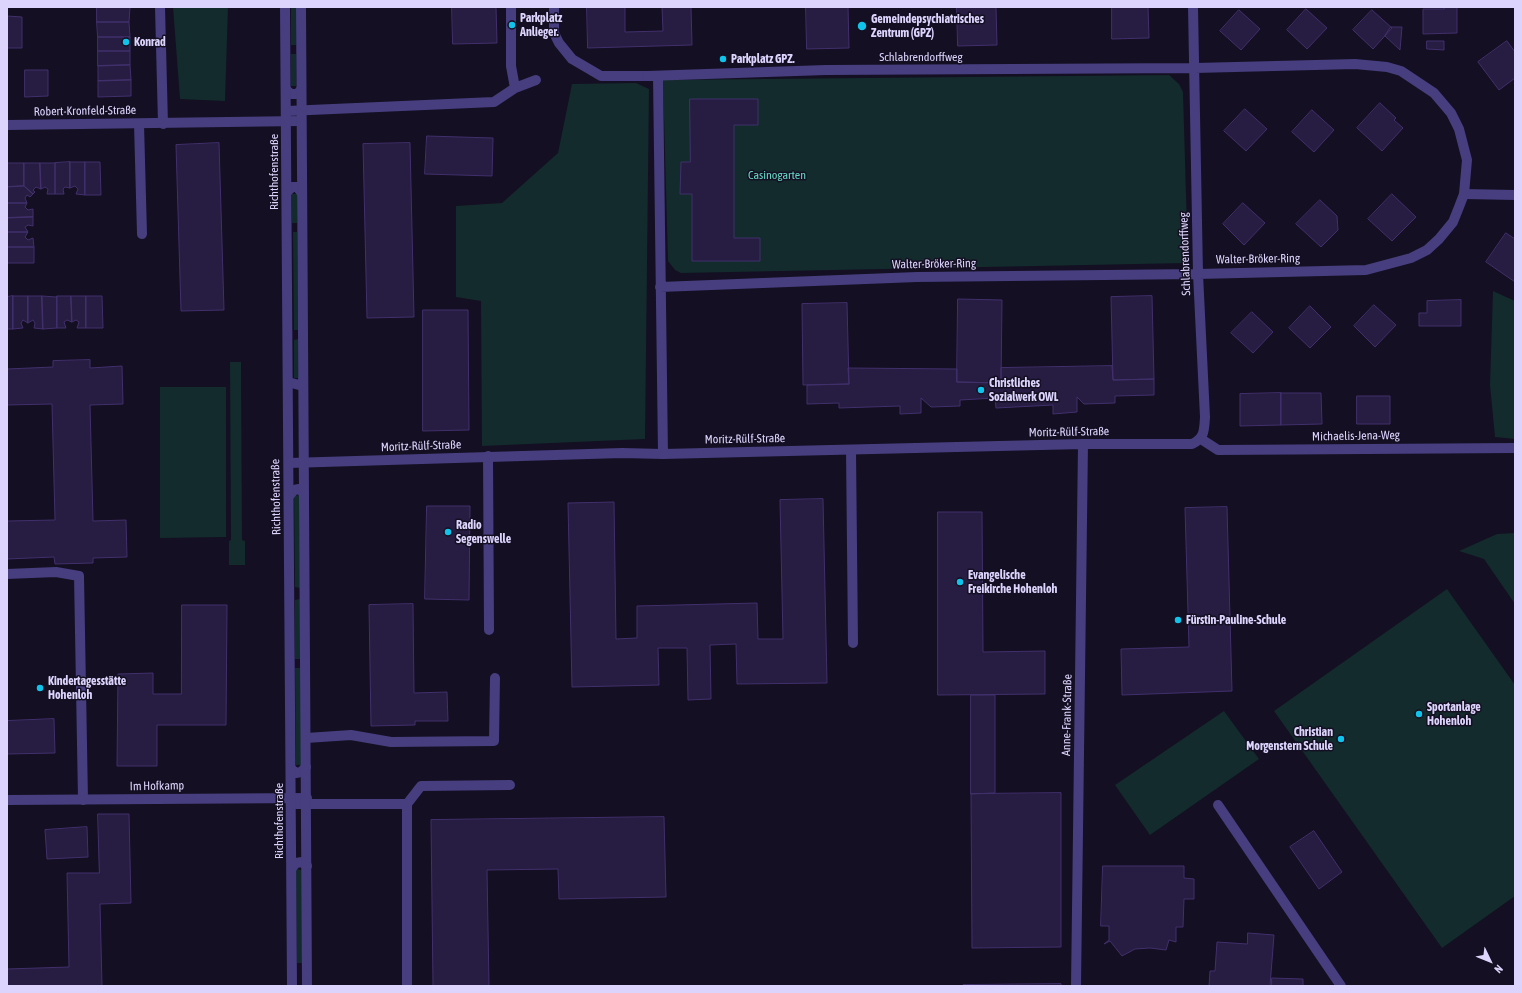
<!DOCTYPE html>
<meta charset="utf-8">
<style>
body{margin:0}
#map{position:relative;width:1522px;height:993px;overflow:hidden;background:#140f22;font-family:"Asap Condensed",sans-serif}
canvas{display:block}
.frame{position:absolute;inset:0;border:8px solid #dcd4fc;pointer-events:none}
.north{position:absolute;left:1470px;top:941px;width:40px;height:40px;-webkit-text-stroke:3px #140f22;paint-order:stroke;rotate:133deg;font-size:11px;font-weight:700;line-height:16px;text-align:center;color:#dcd4fc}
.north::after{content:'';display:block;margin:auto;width:14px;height:18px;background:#dcd4fc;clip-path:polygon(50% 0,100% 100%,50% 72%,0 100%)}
</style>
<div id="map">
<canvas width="1522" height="993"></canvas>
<div class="frame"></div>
<div class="north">N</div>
</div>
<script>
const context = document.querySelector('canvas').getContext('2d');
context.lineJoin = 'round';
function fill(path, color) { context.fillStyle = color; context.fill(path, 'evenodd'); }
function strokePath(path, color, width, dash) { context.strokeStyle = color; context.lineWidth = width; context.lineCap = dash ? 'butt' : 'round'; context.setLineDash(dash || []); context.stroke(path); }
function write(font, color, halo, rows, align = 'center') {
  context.font = font + ' "Asap Condensed",sans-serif'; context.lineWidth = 3; context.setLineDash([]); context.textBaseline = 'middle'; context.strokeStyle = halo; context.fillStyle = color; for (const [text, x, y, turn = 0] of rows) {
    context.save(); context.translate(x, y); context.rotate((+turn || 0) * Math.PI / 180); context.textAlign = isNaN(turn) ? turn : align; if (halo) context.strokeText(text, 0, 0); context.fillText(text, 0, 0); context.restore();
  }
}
fill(new Path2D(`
 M173,7H228L225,101L180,99Z
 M291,7H296V45H291Z
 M291,54H296V86H291Z
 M1169,75L1179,84L1183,92L1188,263L681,273L675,270L668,261L663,80Z
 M636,83L649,89L645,439L482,446L481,301L456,297V206L502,203L558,153L572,84Z
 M292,194H297V223H292Z
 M293,232H297L298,330H294Z
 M1493,291L1515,301V439L1495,437L1490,385Z
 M298,339L299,378H294V340Z
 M230,362H241L242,540L245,541V565H229V541L231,540Z
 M160,387H226V537L160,538Z
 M299,495L300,588L295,587L294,496Z
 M1515,533V604L1484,559L1459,551L1497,534Z
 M1447,589L1515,685V896L1442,948L1274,711Z
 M300,599L301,659H295V600Z
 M295,668H301L302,765H296Z
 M1224,711L1259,759L1150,835L1115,785Z
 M296,869L302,870L303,963H297Z`), '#132b2c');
const building = new Path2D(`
 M97,7H130L129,22H97Z
 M452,7H496L497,43L453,44Z
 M587,7H625V32L663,31L662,7H691L692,45L588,48Z
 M806,7H848L849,48L807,49Z
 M957,7H996L997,45L958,46Z
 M1112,7H1148L1149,38L1112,39Z
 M1444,7H1457V33L1423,34V9H1444Z
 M1306,9L1327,28L1307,49L1287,30Z
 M1239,10L1260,29L1241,50L1220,31Z
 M1372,10L1392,28L1373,49L1353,30Z
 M7,16L22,17V48H7Z
 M97,22H129L130,37H98Z
 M1391,27H1402L1400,50L1385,36Z
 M98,37H130V51H98Z
 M1427,41H1444V50L1427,49Z
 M1507,41L1515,52V78L1499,90L1478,62Z
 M98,51H130V65L98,66Z
 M130,65L131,80L98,81V66Z
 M25,70H48V96L25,97Z
 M131,80V96L98,97V81Z
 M690,99H758V125H734V238H760V261H692V194H680L681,162H690Z
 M1380,103L1396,118L1394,120L1403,128L1382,151L1357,128Z
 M1245,109L1267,129L1246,151L1224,131Z
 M1312,110L1334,130L1314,152L1292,132Z
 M427,136L493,138L492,176L425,174Z
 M219,143L224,310L181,311L176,145Z
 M410,143L414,317L367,318L363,144Z
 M70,162H85V195L76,194L78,189L75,186L70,188Z
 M70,162V188L65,187L63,189L64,194H55V163Z
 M85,162H100L101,195H85Z
 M7,163H24V186L7,187Z
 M24,163H40L41,189L36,187L33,190L35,192L33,194L24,186Z
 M40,163H55V194H47L48,189L45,187L41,189Z
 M24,186L33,194L30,197L27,195L25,198L27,203H7V187Z
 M1392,194L1416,217L1392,241L1368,219Z
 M1320,200L1337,216L1338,230L1321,247L1296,224Z
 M7,203H27L25,207L28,210L33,209V217L7,218Z
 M1243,203L1265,223L1244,245L1223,224Z
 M33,217V226L28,225L25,227L28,232H7V218Z
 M7,232H28L25,237L28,240L33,238L34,247H7Z
 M1506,233L1515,239V282L1486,262Z
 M7,247H34V263H7Z
 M13,296V329H7V297Z
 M13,296H28V323L23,320L21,323L23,328L13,329Z
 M28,296H42L43,329L34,328L35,323L33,320L28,323Z
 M42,296L56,297L57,296V328L43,329Z
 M57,296H71L72,322L67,320L64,322L66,328H57Z
 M71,296H86V328H77L79,322L76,320L72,322Z
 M86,296H102L103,328H86Z
 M1152,296L1154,379L1113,380L1111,297Z
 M958,299L1002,300L1001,383L957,382Z
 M1461,300V326H1419V313H1427V301Z
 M847,303L849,384L803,385L802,304Z
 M1374,305L1396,325L1375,347L1354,326Z
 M1310,306L1331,327L1310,348L1289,328Z
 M423,310H468L469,430L423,431Z
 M1252,312L1273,332L1253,353L1231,333Z
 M90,360V368L122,366L123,404L90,405L93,521L126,520L127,557L93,558V563L55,564L54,557L7,559V521L55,520L52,404L7,405V369L53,367V361Z
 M1112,366L1113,380L1154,379V395L1115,396V403L1084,404L1077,397V412L1053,414V405L996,408L995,398L960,400V406L931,407L921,398V413L900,414V406L839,408V403L807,404V385L849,384L848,368L957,369V382L1001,383V368Z
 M1281,393V425L1240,426V394Z
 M1281,393H1321L1322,424L1281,425Z
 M1357,396H1390V424H1357Z
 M823,499L827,683L737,684L736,644L710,645L711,699L688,700L687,648H658L659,685L572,687L568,503L614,502L616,639L637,638V606L757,603L758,639H783L780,500Z
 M427,506H470L469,600L425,599Z
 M1227,507L1232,691L1122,695L1121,649L1189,647L1185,508Z
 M938,512H982L983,652L1045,651V694L938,695Z
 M413,604L414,693L447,692L448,721H415V725L371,726L369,605Z
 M182,605H227L226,725H157V766H117L118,674L153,673V694H181Z
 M971,695H995V793L971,794Z
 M54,719L55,753L7,754V721Z
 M1061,793V947L972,948L971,794Z
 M98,814H129L131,903L100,904L102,986H7V969L69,967L67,873H99Z
 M664,817L666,897L559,899L558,869L487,870L489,986H433L431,820Z
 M87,827L88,857L47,859L45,830Z
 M1314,831L1342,872L1319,889L1290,847Z
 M1103,866H1184V878L1194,879V899H1184L1183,927H1176V942L1169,940L1166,950L1150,948L1135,949L1122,956L1110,941L1104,944L1109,940V926H1101Z
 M1248,933L1274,935L1270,986H1209L1210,971H1215L1217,942L1247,944Z
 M1272,978L1303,979V986H1272Z
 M1061,984V986H963V985Z`);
fill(building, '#271d42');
strokePath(building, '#41306c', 1);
strokePath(new Path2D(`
 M160,7L163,124
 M511,7V66L515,88
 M554,7V33L559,43L572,59L601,76H647
 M286,90L291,94H297L301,90
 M287,111L494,102L515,88L536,80
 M139,124L142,234
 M287,192L292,187H297L302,193
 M1464,194L1515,195
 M288,382L299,385L303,381
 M851,450L853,643
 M488,456L489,630
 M289,496L294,490L299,489L304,493
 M7,574L56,572L79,576L83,800
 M306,738L351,735L391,742L494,741L495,678
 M291,769L296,773L301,772L306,767
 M292,804H407V986
 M407,804L421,786L510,785
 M1218,805L1341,986
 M292,868L296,863L302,862L307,866`), '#463e7e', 10);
strokePath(new Path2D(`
 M647,76L826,70L1195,68L1355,64L1387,67L1401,71L1434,93L1451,113L1459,129L1467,160L1464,194L1459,207L1453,222L1439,239L1427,250L1411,258L1366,270L1198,274L917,277L660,287
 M658,76L663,454
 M7,125L301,121
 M1201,439L1218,450L1515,448
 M289,463L622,453L663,454L1083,444H1192C1205,438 1204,430 1205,417L1198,274L1193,7
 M7,800L307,798
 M1076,986L1083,444`), '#463e7e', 10);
strokePath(new Path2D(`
 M285,7L292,986
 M301,7L307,986`), '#463e7e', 10);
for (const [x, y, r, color] of [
 [512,25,4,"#10c3eb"],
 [862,26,5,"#10c3eb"],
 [126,42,4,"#10c3eb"],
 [723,59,4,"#10c3eb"],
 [981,390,4,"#10c3eb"],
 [448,532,4,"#10c3eb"],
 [960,582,4,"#10c3eb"],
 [1178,620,4,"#10c3eb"],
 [40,688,4,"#10c3eb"],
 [1419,714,4,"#10c3eb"],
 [1341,739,4,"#10c3eb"]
]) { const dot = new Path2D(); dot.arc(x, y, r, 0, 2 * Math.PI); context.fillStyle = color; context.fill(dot); strokePath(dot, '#140f22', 1.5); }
write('bold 12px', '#dcd4fc', '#140f22', [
 ["Parkplatz",520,18],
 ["Anlieger.",520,32],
 ["Gemeindepsychiatrisches",871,19],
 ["Zentrum (GPZ)",871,33],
 ["Konrad",134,42],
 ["Parkplatz GPZ.",731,59],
 ["Christliches",989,383],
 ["Sozialwerk OWL",989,397],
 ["Radio",456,525],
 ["Segenswelle",456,539],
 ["Evangelische",968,575],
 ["Freikirche Hohenloh",968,589],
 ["Fürstin-Pauline-Schule",1186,620],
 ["Kindertagesstätte",48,681],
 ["Hohenloh",48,695],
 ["Sportanlage",1427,707],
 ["Hohenloh",1427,721],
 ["Christian",1333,732,"right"],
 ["Morgenstern Schule",1333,746,"right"]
], 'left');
write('12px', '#dcd4fc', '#140f22', [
 ["Schlabrendorffweg",921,57],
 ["Robert-Kronfeld-Straße",85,111,-1],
 ["Richthofenstraße",274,172,-90],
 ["Schlabrendorffweg",1185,254,-92],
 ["Walter-Bröker-Ring",1258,259,-1],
 ["Walter-Bröker-Ring",934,264,-1],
 ["Moritz-Rülf-Straße",1069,432,-1],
 ["Michaelis-Jena-Weg",1356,436,-1],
 ["Moritz-Rülf-Straße",745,439,-1],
 ["Moritz-Rülf-Straße",421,446,-2],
 ["Richthofenstraße",276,497,-91],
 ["Anne-Frank-Straße",1067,715,-89],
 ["Im Hofkamp",157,786,-1],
 ["Richthofenstraße",279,821,-90]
]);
write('12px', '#65d7c4', '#140f22', [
 ["Casinogarten",777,175]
]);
</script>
